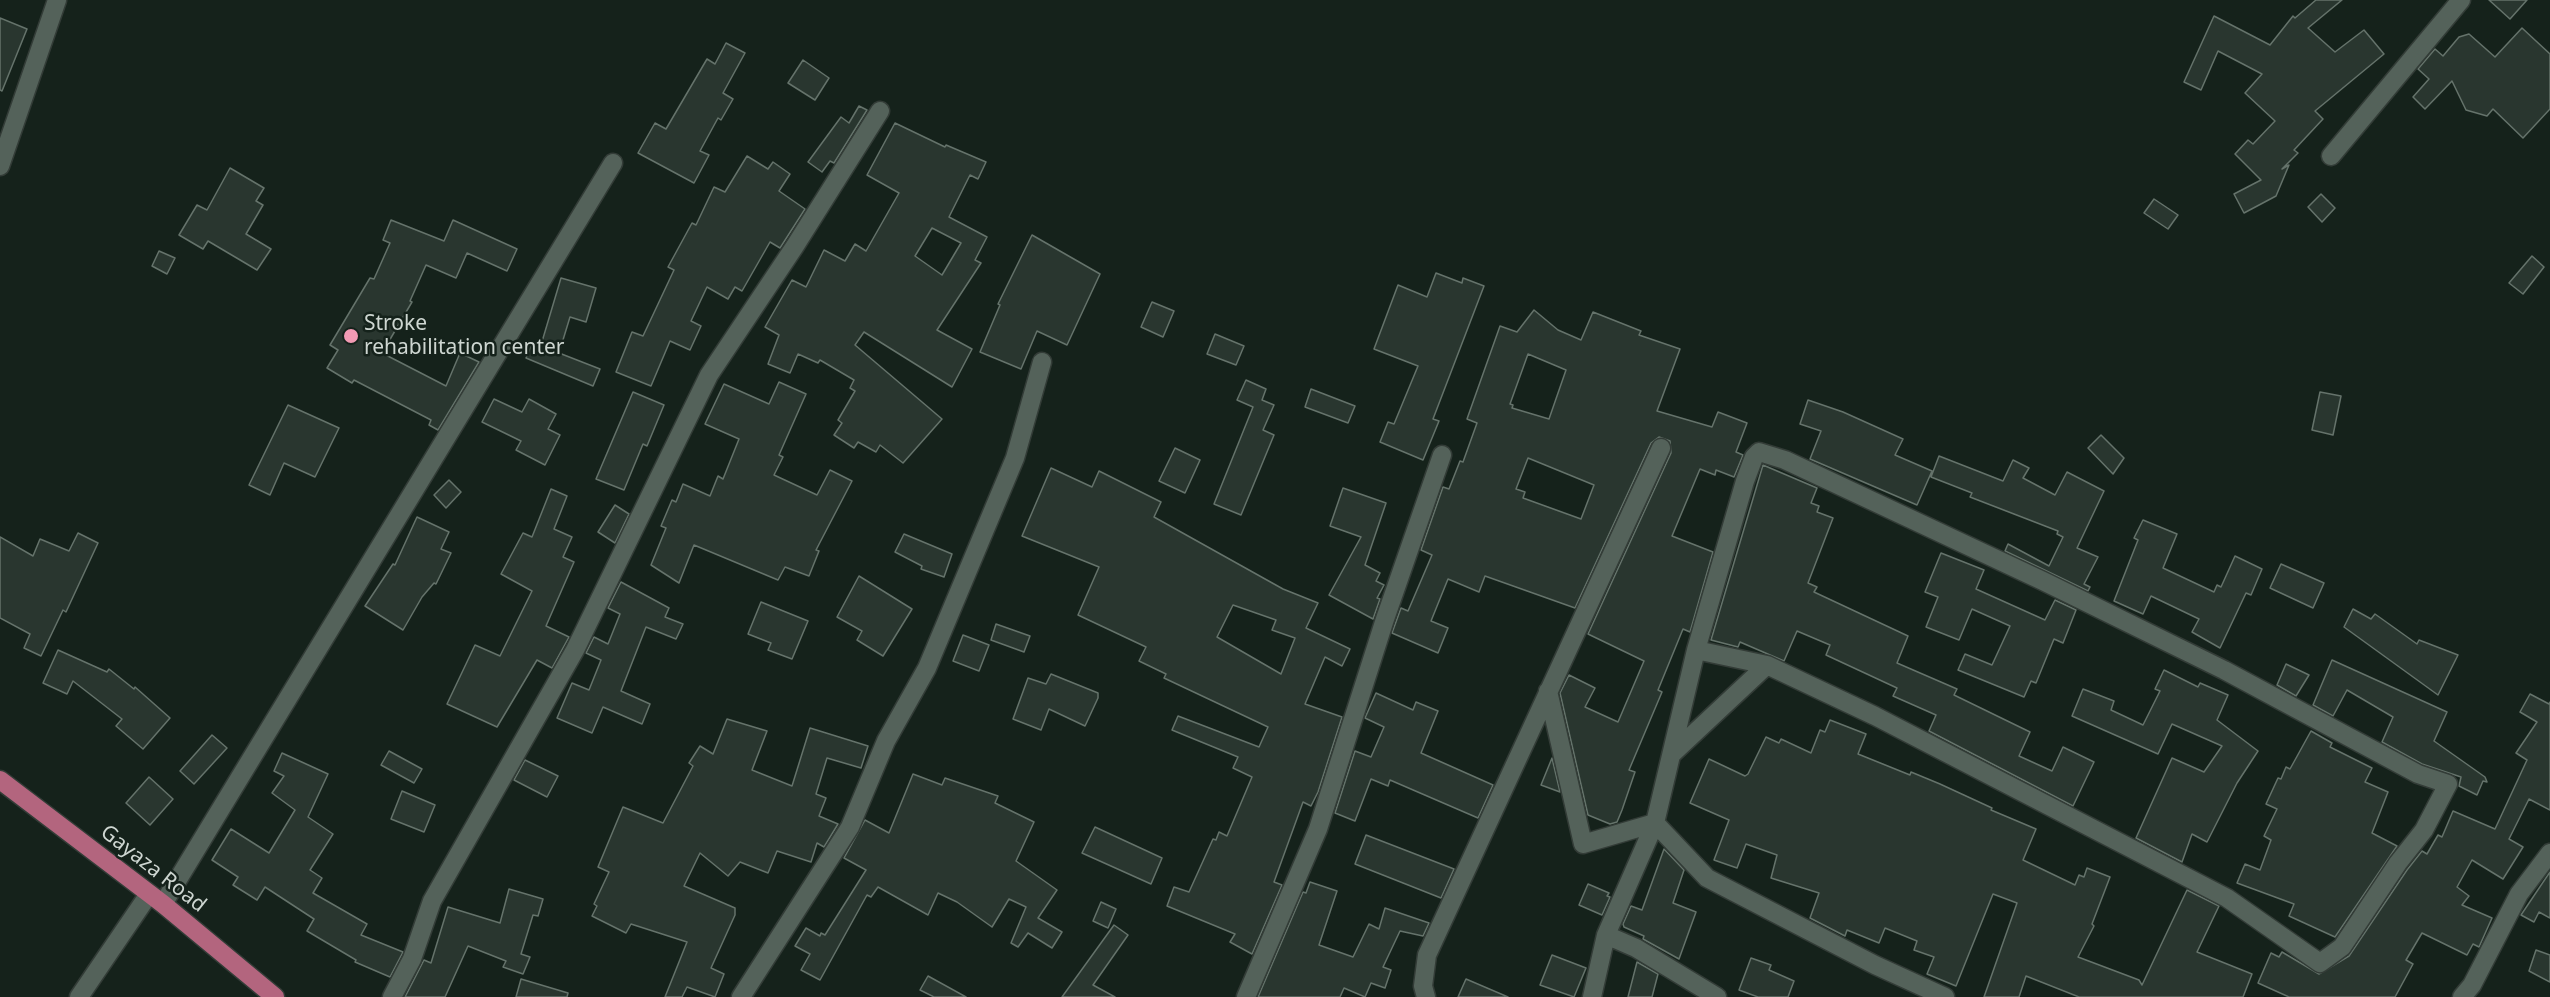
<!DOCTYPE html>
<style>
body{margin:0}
canvas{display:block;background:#15221b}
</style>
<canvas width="2550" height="997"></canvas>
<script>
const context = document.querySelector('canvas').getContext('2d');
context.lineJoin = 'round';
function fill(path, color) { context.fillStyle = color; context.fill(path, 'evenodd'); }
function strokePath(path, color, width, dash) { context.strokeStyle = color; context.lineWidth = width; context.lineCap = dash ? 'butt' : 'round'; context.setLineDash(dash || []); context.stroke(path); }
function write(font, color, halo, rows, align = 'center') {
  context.font = font + ' "Noto Sans",sans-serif'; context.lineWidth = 5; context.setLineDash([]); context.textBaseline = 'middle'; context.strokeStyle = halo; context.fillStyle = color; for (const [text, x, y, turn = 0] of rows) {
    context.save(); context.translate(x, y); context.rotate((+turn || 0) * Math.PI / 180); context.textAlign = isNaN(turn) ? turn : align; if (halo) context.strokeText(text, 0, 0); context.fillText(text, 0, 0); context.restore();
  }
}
const building = new Path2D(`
 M2316,0H2342L2308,28L2335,52L2364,30L2384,54L2315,111L2323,119L2294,150L2298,153L2282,169L2289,165L2276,196L2244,213L2234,194L2261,180L2235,154L2248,140L2253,144L2275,121L2245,93L2262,74L2218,51L2201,90L2184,82L2214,16L2270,45L2293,16L2295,18Z
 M2489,0H2527L2510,19Z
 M0,18L27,29L2,91L0,90Z
 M2522,28L2550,54V109L2523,138L2493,109L2487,116L2466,110L2452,81L2425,109L2413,97L2429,79L2418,69L2435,49L2443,56L2459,37L2469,34L2495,57Z
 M726,43L745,53L723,93L733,99L721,120L718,118L700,151L709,155L694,183L638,153L655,123L666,129L707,59L715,64Z
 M803,60L829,78L815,100L788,83Z
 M859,106L867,110L834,163L830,161L822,172L808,162L841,117L849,123Z
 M895,123L945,147L946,145L986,162L978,179L970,175L949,217L987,237L975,260L981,263L937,330L972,349L952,387L864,332L855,345L942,419L903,463L880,445L876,452L858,442L854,448L834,435L842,423L838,420L855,391L850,388L854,380L820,360L818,363L798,354L790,373L768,364L779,335L765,327L792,280L806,287L824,250L845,261L855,244L866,251L899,193L867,175ZM932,228L961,243L942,275L915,256Z
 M747,156L768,169L773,162L790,174L779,191L805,209L780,248L770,242L742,291L735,287L728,299L707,287L691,321L701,326L690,350L670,341L651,386L616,372L632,332L643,336L674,270L668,267L692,223L696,225L714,187L725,192Z
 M230,168L264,188L256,201L263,205L246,234L271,249L257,270L208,241L203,249L179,235L197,205L207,210Z
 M2321,194L2335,208L2322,222L2308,207Z
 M2154,199L2178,215L2168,229L2144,213Z
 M391,220L444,241L453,220L517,249L507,271L467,253L456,278L426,265L410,301L412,302L382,353L446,386L460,353L479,362L438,430L429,425L431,420L354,380L352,383L327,368L338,350L330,345L370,278L374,279L390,243L383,240Z
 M1032,235L1100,274L1067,345L1037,331L1021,369L980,352L1000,305L998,304Z
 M159,251L175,258L167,274L152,266Z
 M2532,256L2544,267L2523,294L2509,283Z
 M1436,273L1462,283L1463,278L1484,286L1433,419L1439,421L1423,460L1380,442L1388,422L1394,424L1418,366L1374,349L1398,285L1427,297Z
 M561,278L596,288L586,322L570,317L559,353L600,369L593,386L526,358L533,342L541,345Z
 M1152,302L1174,311L1163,337L1141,327Z
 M1534,310L1558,330L1581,340L1593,312L1641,331L1639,335L1680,349L1657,411L1712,427L1718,412L1747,423L1736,452L1743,455L1734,477L1716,470L1715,475L1700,469L1672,536L1713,552L1690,632L1683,629L1658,690L1662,692L1629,770L1635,772L1622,810L1617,822L1610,824L1588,815L1560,693L1569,675L1595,688L1585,707L1618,722L1644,661L1588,634L1671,453L1670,441L1659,437L1651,443L1575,608L1485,576L1479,592L1448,579L1431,621L1448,628L1438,653L1392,633L1401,608L1408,611L1432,555L1421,550L1443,487L1449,489L1460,461L1463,462L1477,423L1467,419L1500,326L1517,332ZM1528,354L1566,370L1549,419L1512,408L1513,405L1510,404ZM1528,458L1594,485L1581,519L1523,498L1525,492L1516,489Z
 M1215,334L1244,346L1236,365L1207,354Z
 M1246,380L1266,389L1262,400L1274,405L1263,430L1274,435L1241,515L1214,504L1253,407L1237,400Z
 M779,382L806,394L779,455L783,457L774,475L817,495L830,470L852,481L816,550L819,551L809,576L785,567L778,580L694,545L679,583L651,565L666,528L661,526L672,500L676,502L683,484L710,496L718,476L723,479L739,439L705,424L724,384L769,404Z
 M1311,389L1355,406L1348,423L1305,407Z
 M633,392L664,405L647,446L643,444L624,490L596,479Z
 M2320,392L2341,396L2333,435L2312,430Z
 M494,399L522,412L529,399L556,414L548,429L560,435L545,465L516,450L521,441L482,422Z
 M1808,400L1843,412L1903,439L1895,455L1932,471L1917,505L1810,459L1821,431L1800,424Z
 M288,405L339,428L315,477L284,463L270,495L249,485Z
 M2101,435L2124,458L2113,474L2088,448Z
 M1175,448L1200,460L1185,493L1159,481Z
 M1939,456L2003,481L2013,460L2029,468L2023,478L2055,495L2067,472L2104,491L2077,548L2098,557L2084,584L2090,587L2088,591L2005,551L2008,544L2049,566L2063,537L2057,534L2058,531L1970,497L1972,493L1931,477Z
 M1763,465L1817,488L1811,503L1819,506L1817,512L1833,518L1808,583L1817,587L1814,592L1908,636L1897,663L1957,689L1954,695L2030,732L2019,756L2052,771L2063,747L2094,762L2073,806L1929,731L1936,715L1893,696L1897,688L1826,655L1830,645L1797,631L1784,661L1740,642L1738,647L1711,640Z
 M1051,468L1092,487L1099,471L1161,502L1154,517L1283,589L1318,603L1306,628L1350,649L1342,666L1325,657L1305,704L1342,717L1318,792L1311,806L1303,802L1274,882L1282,885L1252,954L1230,942L1235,934L1167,906L1174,887L1189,892L1213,839L1216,840L1219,832L1227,836L1252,777L1233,768L1238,757L1172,730L1178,716L1259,747L1268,727L1164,678L1166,674L1139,661L1146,647L1078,615L1099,567L1022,536ZM1233,605L1276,620L1272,630L1295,638L1281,674L1217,637Z
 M449,480L461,492L446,508L434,495Z
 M1343,488L1386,503L1365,565L1380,573L1376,581L1384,585L1377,598L1380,599L1373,619L1329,595L1361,537L1330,526Z
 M551,489L567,496L554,529L572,537L563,557L574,562L546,626L569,637L552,668L537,660L497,727L447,704L475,645L500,656L532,591L501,574L523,533L532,537Z
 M615,505L629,514L615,543L598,532Z
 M417,517L449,532L441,549L451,553L436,584L434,583L422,597L403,630L365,606L393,564L395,565Z
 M2143,520L2177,534L2163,568L2214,592L2217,585L2221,587L2235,556L2262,569L2251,595L2246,593L2220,648L2192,632L2199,619L2151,596L2143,614L2114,601L2138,540L2134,538Z
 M78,533L98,543L66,612L63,610L41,656L24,648L30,634L0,618V537L33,556L40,539L69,551Z
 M904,534L952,554L944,577L921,569L922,566L895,552Z
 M1941,553L1984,570L1976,589L2045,620L2055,600L2076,610L2063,643L2054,639L2036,683L2031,681L2024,697L1958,670L1965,654L1992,665L2010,626L1972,609L1959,640L1926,627L1938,597L1925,592Z
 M2281,564L2324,583L2313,608L2270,588Z
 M859,576L912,609L883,656L857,640L862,631L837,617Z
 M621,582L669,608L665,617L683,624L676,639L646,627L621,691L650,704L642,724L603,707L592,733L557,718L572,683L589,690L601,660L586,653L594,637L608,644L620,614L608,608Z
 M761,602L808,621L792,659L768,650L771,643L748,634Z
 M2353,609L2371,619L2375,614L2417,644L2419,640L2458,655L2438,695L2344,627Z
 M996,624L1030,636L1024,652L991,640Z
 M963,635L989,645L979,671L953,661Z
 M58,650L107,672L109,669L134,689L135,687L170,718L143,749L116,726L122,719L73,681L67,694L43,683Z
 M2332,660L2447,712L2434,741L2485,777L2487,782L2483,781L2477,795L2459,786L2461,777L2422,764L2382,742L2393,717L2347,690L2333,716L2313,705Z
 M2286,664L2309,675L2296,696L2277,685Z
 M2164,670L2198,687L2200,683L2228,695L2217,720L2258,751L2237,783L2207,842L2192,834L2182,862L2136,838L2172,758L2204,772L2222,746L2172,724L2158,754L2072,716L2083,689L2114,701L2111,710L2143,725L2160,691L2155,689Z
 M1051,674L1098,693V698L1085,726L1049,709L1041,730L1013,719L1028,678L1046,684Z
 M1376,693L1413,710L1416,702L1438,711L1421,753L1493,785L1478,818L1390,780L1388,786L1371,779L1355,821L1335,813L1355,751L1371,757L1384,727L1365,718Z
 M2530,694L2549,704L2550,702V810L2529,799L2509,839L2523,847L2503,879L2472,860L2457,887L2469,896L2462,905L2492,918L2479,947L2473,944L2467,955L2422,933L2406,960L2413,964L2395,997H2289L2258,983L2271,953L2279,957L2282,952L2319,974L2349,956L2407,870L2422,851L2427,854L2438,835L2442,837L2453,811L2495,829L2527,760L2516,753L2537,722L2520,712Z
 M727,719L767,731L752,770L792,786L810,728L868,746L861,768L827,758L816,794L826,798L819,816L838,824L824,847L817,843L811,862L777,851L768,873L740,862L728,876L700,853L684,886L735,908V915L711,968L724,974L715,997L687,987L682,997H665L687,942L631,924L626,933L592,916L597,906L594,904L609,872L598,867L623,807L663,823L693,766L689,763L700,746L713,754Z
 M1830,720L1866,734L1858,754L1910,775L1911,772L1940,784L1992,808L1991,810L2036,829L2023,860L2075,885L2079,875L2084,877L2087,868L2110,877L2092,924L2094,926L2078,957L2139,980L2142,985L2187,890L2219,906L2197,952L2252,974L2243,997H2079L2026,976L2019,997H1984L2017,903L1993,894L1956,986L1927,974L1934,957L1914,950L1917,941L1885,928L1879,943L1847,930L1845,936L1810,918L1819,893L1771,878L1777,855L1746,844L1737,868L1714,860L1729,820L1690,803L1709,759L1745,776L1748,774L1766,737L1779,743L1781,739L1811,753L1820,730L1825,732Z
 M2311,731L2332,743L2330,747L2372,768L2365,782L2388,792L2372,833L2397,846L2335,937L2289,916L2294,904L2237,883L2245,864L2260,870L2271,840L2264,836L2277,809L2266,804L2278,778L2281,779L2286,767L2290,769Z
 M212,735L227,748L194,784L180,771Z
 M389,751L422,769L414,783L381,765Z
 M282,753L328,774L308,817L333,834L310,870L322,878L313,893L367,924L361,935L403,952L390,977L355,962L356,960L307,931L314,919L265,887L257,900L233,885L238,877L212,860L231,829L269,853L295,810L272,793L284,776L274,771Z
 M1552,758L1560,792L1541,785Z
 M525,760L558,776L547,797L514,780Z
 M913,774L942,785L945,778L998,796L995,803L1034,822L1016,861L1057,890L1038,918L1062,932L1052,948L1028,933L1018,947L1011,943L1026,907L1009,899L992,927L957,902L938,893L928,915L878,887L871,897L867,895L820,980L801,970L810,954L795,946L806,928L820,936L821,933L825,935L866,870L844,858L865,820L889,833Z
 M149,777L173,799L150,825L126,803Z
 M402,791L435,805L424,832L391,819Z
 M1095,827L1162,858L1151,884L1082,853Z
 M1366,835L1454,869L1441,898L1355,864Z
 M1664,849L1684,870L1673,903L1696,912L1679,959L1643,939L1644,936L1624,927L1623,924L1631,906L1642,910Z
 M2550,872V918L2539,912L2534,922L2521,915Z
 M1310,882L1337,891L1319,945L1353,957L1369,924L1379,929L1385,908L1429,923L1423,936L1400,931L1383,967L1391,970L1385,988L1371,983L1365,997L1344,988L1340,997H1258L1303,892L1306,893Z
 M1588,884L1609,893L1607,896L1610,897L1602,915L1579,905Z
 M509,889L543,899L538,916L533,915L521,954L530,957L523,974L503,967L506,961L468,946L445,997H405L424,960L431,963L448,907L500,923Z
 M1101,902L1116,909L1108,928L1093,921Z
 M1114,925L1128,935L1093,985L1115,997H1062Z
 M2536,950L2550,955V982L2529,971Z
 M1552,955L1586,968L1574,997L1540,985Z
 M1751,958L1771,965L1769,970L1794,981L1788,997H1758L1739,990Z
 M1637,962L1658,974L1652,997H1628Z
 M928,976L966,997H934L920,990Z
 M521,979L568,993L567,997H516Z
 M1466,979L1508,997H1458Z`);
fill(building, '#29362f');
strokePath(building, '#65736b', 1.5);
const minor = new Path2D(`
 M2331,156L2461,0
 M0,166L57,0
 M1548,691L1583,844L1655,823L1707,878L1875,965L1945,997
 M1672,754L1767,665
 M163,904L613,163
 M1606,935L1636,948L1717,997
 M79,997L149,894
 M392,997L412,959L432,901L575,650L709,375L795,246L880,111
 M741,997L850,827L886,741L927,668L1015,458L1042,362
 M1246,997L1318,829L1385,619L1442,455
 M1426,997L1423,986L1427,955L1661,448
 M1592,997L1606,935L1655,823L1696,650L1745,481L1754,457L1759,452L1785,460L2043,581L2224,670L2418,774L2448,784L2424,830L2398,863L2342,947L2320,963L2227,898L1875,716L1767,665L1696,650
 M2462,997L2472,985L2519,894L2550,853`);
const major = new Path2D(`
 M0,780L163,904L275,997`);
strokePath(minor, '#333c37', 21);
strokePath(major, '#333c37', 21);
strokePath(minor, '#54625a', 18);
strokePath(major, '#b3657e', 18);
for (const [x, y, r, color] of [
 [351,336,8,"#f19ab3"]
]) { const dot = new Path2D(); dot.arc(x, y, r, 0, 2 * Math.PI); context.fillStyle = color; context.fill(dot); strokePath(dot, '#15221b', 2); }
write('21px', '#ced6d1', '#15221b', [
 ["Stroke",364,324],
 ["rehabilitation center",364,348]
], 'left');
write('21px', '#ced6d1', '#15221b', [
 ["Gayaza Road",153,869,38]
]);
</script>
